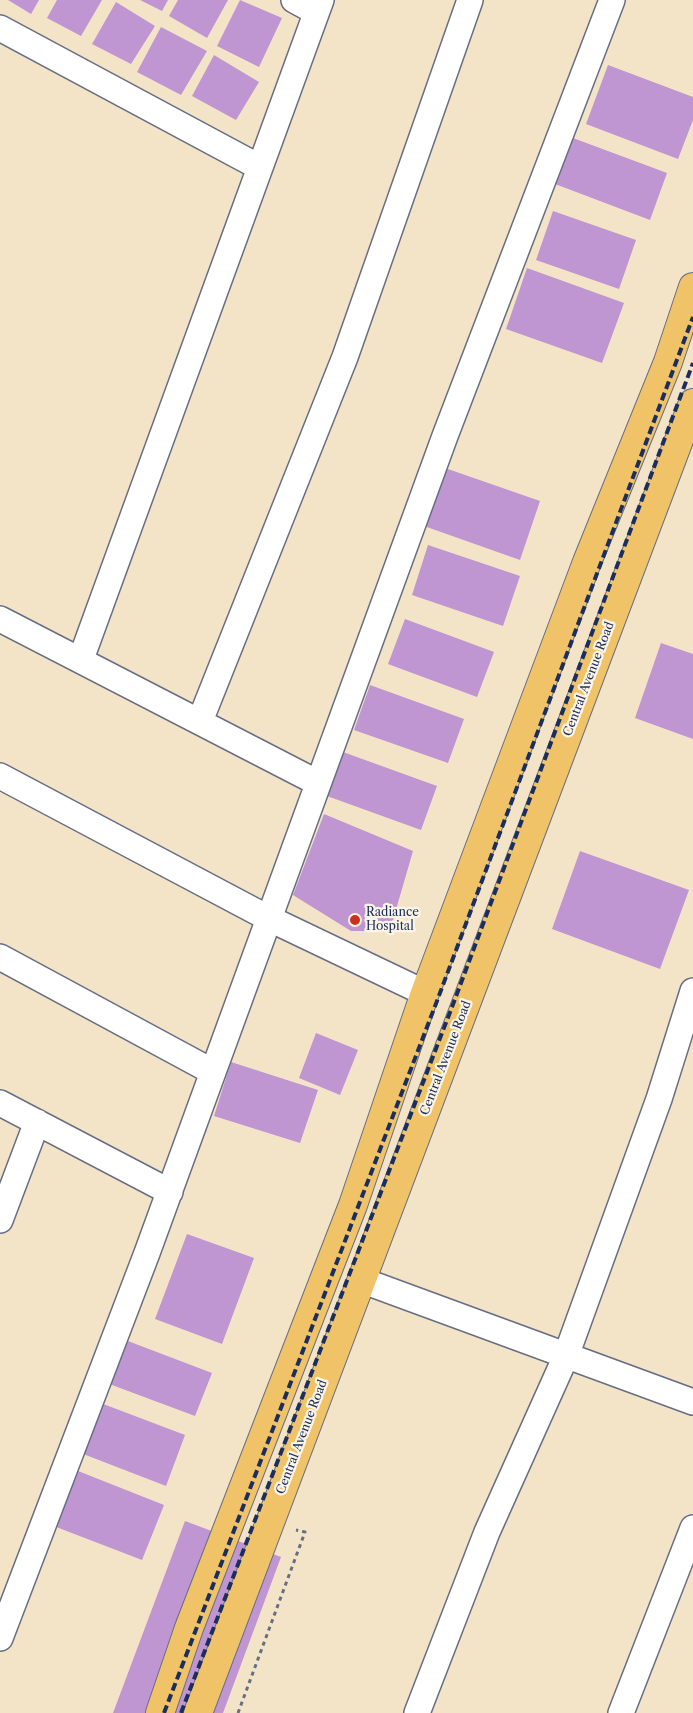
<!DOCTYPE html>
<style>
body{margin:0}
canvas{display:block;background:#f3e4c8}
</style>
<canvas width="693" height="1713"></canvas>
<script>
const context = document.querySelector('canvas').getContext('2d');
context.lineJoin = 'round';
function fill(path, color) { context.fillStyle = color; context.fill(path, 'evenodd'); }
function strokePath(path, color, width, dash) { context.strokeStyle = color; context.lineWidth = width; context.lineCap = dash ? 'butt' : 'round'; context.setLineDash(dash || []); context.stroke(path); }
function write(font, color, halo, rows, align = 'center') {
  context.font = font + ' "Libre Caslon Text",serif'; context.lineWidth = 4.5; context.setLineDash([]); context.textBaseline = 'middle'; context.strokeStyle = halo; context.fillStyle = color; for (const [text, x, y, turn = 0] of rows) {
    context.save(); context.translate(x, y); context.rotate((+turn || 0) * Math.PI / 180); context.textAlign = isNaN(turn) ? turn : align; if (halo) context.strokeText(text, 0, 0); context.fillText(text, 0, 0); context.restore();
  }
}
fill(new Path2D(`
 M8,0H39L31,14Z
 M57,0H102L81,36L47,18Z
 M140,0H168L162,11Z
 M178,0H228L207,38L169,16Z
 M240,0L282,18L259,67L217,46Z
 M116,2L155,26L131,64L92,44Z
 M161,27L207,51L181,95L137,72Z
 M214,55L259,82L236,120L192,96Z
 M608,65L693,97V120L678,159L586,124Z
 M573,138L667,173L650,220L555,184Z
 M553,211L636,240L619,289L536,260Z
 M527,268L624,303L602,363L506,329Z
 M445,468L540,501L520,560L424,526Z
 M428,545L520,576L503,626L412,595Z
 M405,619L494,652L477,697L388,664Z
 M661,643L693,654V739L635,718Z
 M370,685L464,719L448,763L354,730Z
 M343,752L437,786L421,830L327,796Z
 M324,814L413,851L393,920L374,931H351L293,895Z
 M580,851L689,890L660,969L552,929Z
 M316,1033L358,1050L340,1095L299,1078Z
 M231,1062L318,1090L300,1143L214,1116Z
 M187,1234L254,1258L222,1344L155,1319Z
 M120,1338L212,1373L195,1416L104,1382Z
 M98,1402L185,1435L166,1486L78,1452Z
 M73,1469L164,1505L142,1560L51,1525Z
 M185,1521L281,1557L223,1713H113Z`), '#bf95d2');
const minor = new Path2D(`
 M294,0L316,12
 M0,28L259,167
 M0,619L318,783
 M81,659L321,0
 M200,721L345,357L470,0
 M0,776L268,918L425,993
 M0,957L213,1072
 M0,1103L170,1192
 M0,1220L37,1122
 M361,1280L693,1402
 M0,1638L147,1253L445,436L612,0
 M417,1713L487,1532L566,1356L659,1099L693,991
 M621,1713L693,1528`);
const primary = new Path2D(`
 M160,1713L189,1628L353,1205L425,993L587,562L668,362L693,287
 M198,1713L693,403`);
strokePath(minor, '#676e83', 28);
strokePath(primary, '#676e83', 30);
strokePath(new Path2D(`
 M238,1713L305,1532L296,1530`), '#676e83', 3, [4, 4]);
strokePath(minor, '#fff', 25);
strokePath(primary, '#f1c369', 28);
strokePath(new Path2D(`
 M164,1713L437,1001L693,317
 M181,1713L452,1007L693,363`), '#1b2f5e', 4, [8, 4]);
for (const [x, y, r, color] of [
 [355,920,6,"#c8321e"]
]) { const dot = new Path2D(); dot.arc(x, y, r, 0, 2 * Math.PI); context.fillStyle = color; context.fill(dot); strokePath(dot, '#fcf5e5', 2); }
write('12px', '#1b2f5e', '#fcf5e5', [
 ["Central Avenue Road",589,679,-69],
 ["Central Avenue Road",446,1058,-69],
 ["Central Avenue Road",302,1437,-69]
]);
write('12px', '#1b2f5e', '#fcf5e5', [
 ["Radiance",366,913],
 ["Hospital",366,927]
], 'left');
</script>
